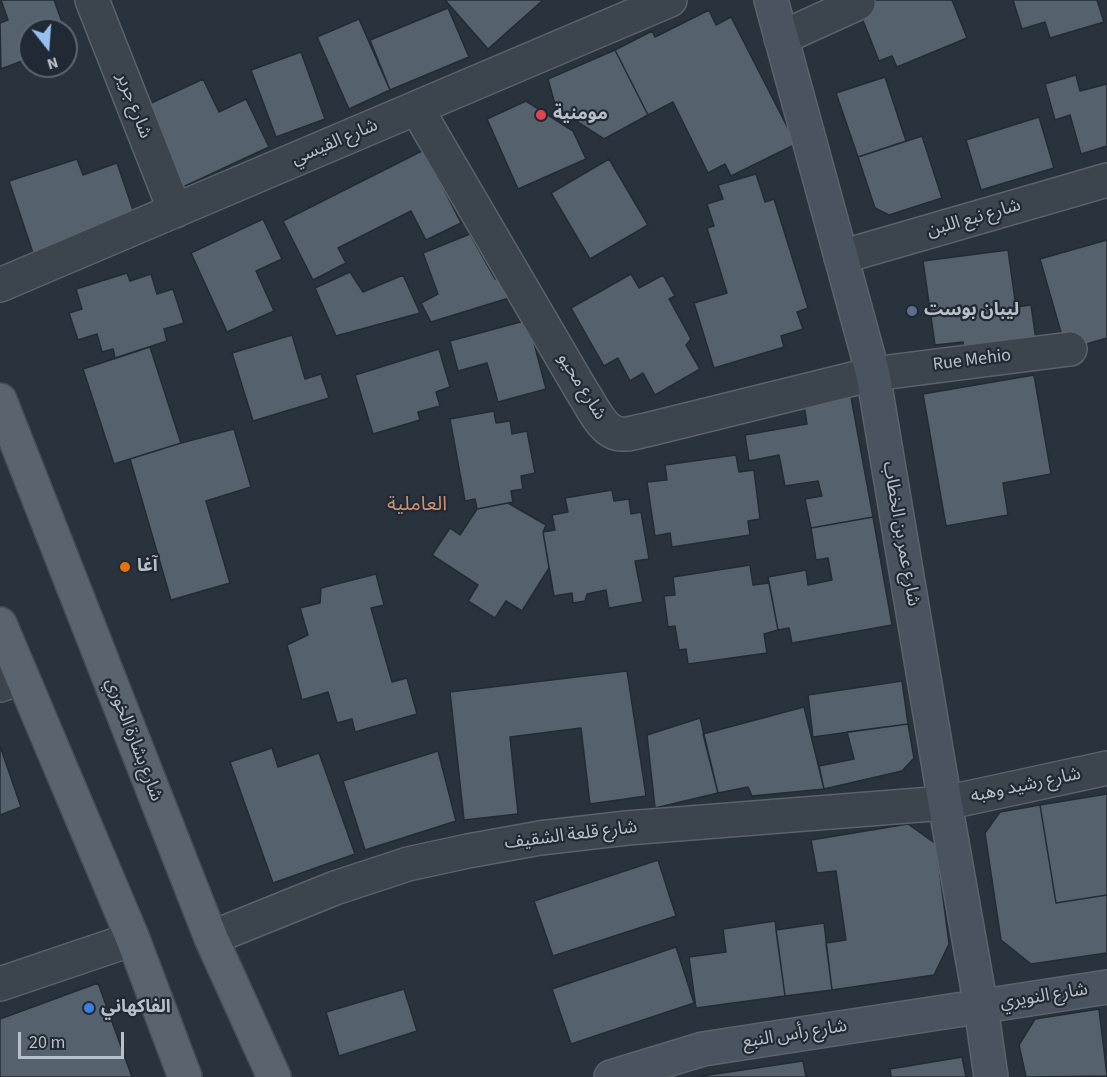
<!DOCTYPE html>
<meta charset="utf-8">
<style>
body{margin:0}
#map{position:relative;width:1107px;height:1077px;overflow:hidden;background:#28333e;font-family:"Source Sans 3",sans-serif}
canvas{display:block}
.north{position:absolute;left:18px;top:18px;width:60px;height:60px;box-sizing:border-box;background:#212a34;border:2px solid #5d6670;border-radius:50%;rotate:163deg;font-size:16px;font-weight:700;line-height:24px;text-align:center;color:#b8c0c9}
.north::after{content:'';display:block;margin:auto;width:21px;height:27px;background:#98c0ee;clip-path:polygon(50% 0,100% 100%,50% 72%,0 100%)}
.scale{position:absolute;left:18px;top:1032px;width:106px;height:27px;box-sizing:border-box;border:3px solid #b8c0c9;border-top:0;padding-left:8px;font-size:18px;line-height:21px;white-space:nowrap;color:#b8c0c9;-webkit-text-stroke:4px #212a34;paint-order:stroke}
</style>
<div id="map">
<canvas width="1107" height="1077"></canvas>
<div class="north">N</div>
<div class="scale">20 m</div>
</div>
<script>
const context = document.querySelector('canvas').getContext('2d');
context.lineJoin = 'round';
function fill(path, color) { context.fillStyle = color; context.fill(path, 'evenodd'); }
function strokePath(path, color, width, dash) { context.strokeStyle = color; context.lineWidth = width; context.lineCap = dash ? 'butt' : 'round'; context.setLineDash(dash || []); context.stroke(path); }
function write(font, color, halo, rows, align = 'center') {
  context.font = font + ' "Source Sans 3","Noto Sans Arabic",sans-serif'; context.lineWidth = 4.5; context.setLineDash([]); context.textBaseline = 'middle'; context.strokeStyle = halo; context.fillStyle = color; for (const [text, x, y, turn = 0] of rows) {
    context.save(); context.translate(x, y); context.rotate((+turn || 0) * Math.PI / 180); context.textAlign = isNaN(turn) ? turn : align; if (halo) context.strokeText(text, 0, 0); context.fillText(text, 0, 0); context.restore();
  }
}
const building = new Path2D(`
 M1,0H54L65,30H30V58L1,69L0,23L8,20Z
 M445,0H541L542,1L488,49Z
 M952,0L967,38L897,67L892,56L879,61L858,8L876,0Z
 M1013,0H1097L1104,22L1050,38L1045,22L1022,29Z
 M448,8L469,57L390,90L370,40Z
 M709,10L716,25L731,17L796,144L731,176L725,164L708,173L673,102L648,115L615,50L652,31L655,37Z
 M359,19L390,90L349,109L317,37Z
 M615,50L648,115L604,139L556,108L548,79Z
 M301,52L325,119L276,137L251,70Z
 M1076,75L1080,91L1107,84V146L1081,154L1070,115L1055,120L1045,84Z
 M885,77L906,141L858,157L836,93Z
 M203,79L219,112L246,99L269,147L183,187L145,106Z
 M526,101L573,131L586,159L518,189L487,119Z
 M1039,117L1054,168L981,190L966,140Z
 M922,136L942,198L889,215L875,208L858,157Z
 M424,150L461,223L426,240L411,211L338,248L346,263L313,280L283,221Z
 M77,159L83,175L117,163L136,219L33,253L9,181Z
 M609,159L648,225L590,259L551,193Z
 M756,174L765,202L774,199L808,308L797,312L803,329L781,336L784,347L714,368L694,303L727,293L707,228L714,226L707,204L723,199L718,185Z
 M263,219L282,259L256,271L274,311L227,332L191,253Z
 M470,234L495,279L507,278L512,297L431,322L421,303L438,294L423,253Z
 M1107,240V338L1066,350L1040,259Z
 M1008,250L1016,307L1031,305L1037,347L965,357L963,342L935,345L923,261Z
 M350,272L363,292L403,275L420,313L336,336L315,288Z
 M127,273L130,281L151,274L157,294L173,289L184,323L164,329L167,341L115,358L113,349L102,352L97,334L78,340L69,313L82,309L76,289Z
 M631,274L639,288L663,275L675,296L669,299L691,339L686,345L700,369L655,395L643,373L630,381L618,358L604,366L571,308Z
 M528,320L546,389L498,402L487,363L458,371L450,341Z
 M292,335L305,379L321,374L329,398L253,421L232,353Z
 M150,347L181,443L114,464L83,369Z
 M439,349L450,387L436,392L440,406L418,412L420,420L373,434L355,375Z
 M1034,375L1051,474L1003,483L1008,515L946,526L923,394Z
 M851,397L873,517L811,528L805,499L822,496L818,481L785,486L779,455L749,461L745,435L807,424L804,405Z
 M494,411L496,423L510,421L512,434L527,431L535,473L521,476L523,489L511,491L513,502L477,509L475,499L465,501L450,419Z
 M234,429L251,487L206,501L230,583L171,600L130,459L181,443Z
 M736,455L739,472L754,470L760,519L748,521L750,535L672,547L670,533L655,536L647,482L667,480L665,465Z
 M612,490L614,501L629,499L631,514L641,512L649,559L635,561L643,602L609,608L606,590L587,594L585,601L573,603L572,593L554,596L543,532L555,530L552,515L568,512L565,498Z
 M508,503L546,525L543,532L549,568L522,611L506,601L495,618L468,601L478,585L432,555L450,528L460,535L477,509Z
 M873,517L892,625L792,643L789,628L778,630L768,577L806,570L808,585L832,580L828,558L816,560L811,528Z
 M750,565L753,585L769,583L778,630L764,634L767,653L688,664L686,649L679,650L675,626L668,627L664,596L675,595L673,577Z
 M376,574L384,605L371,608L392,682L407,678L417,714L355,732L352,719L337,723L328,692L302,700L287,645L308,635L300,608L320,603L321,588Z
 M627,671L646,796L590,804L581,728L510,737L518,814L464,820L450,692Z
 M902,681L908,724L813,737L808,695Z
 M804,707L824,789L752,796L748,787L718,793L703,734Z
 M700,718L718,793L655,808L647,735Z
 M908,724L914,758L902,771L824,789L819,766L854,759L847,732Z
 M0,746L21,807L0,815Z
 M272,748L278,767L319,753L355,854L273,883L230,762Z
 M438,751L456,821L365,850L343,781Z
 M1107,794V895L1056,903L1040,805Z
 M1040,805L1056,903L1107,895V953L1031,964L1001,940L985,833L1000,812Z
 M908,824L936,844L949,944L934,975L832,990L826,943L846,940L836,871L817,873L811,840Z
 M658,860L676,916L553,956L534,901Z
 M775,921L785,996L696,1008L689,957L726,952L723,929Z
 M824,923L832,990L785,996L776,930Z
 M676,947L694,1003L571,1044L552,989Z
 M98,983L132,1077H0V1019Z
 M404,989L417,1031L339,1056L326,1012Z
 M1099,1009L1107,1076L1026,1077L1019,1045L1035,1019Z
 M962,1057L966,1077H891L890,1069Z
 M803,1061L806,1077H702V1076Z`);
fill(building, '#56616e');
strokePath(building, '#232c35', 1.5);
const street = new Path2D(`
 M92,0L175,211
 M781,38L858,3
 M417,109L583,393C592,406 603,434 622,434C630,435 639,431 646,430L873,374L1070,349
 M841,257L1107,180
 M0,285L670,0
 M0,685L21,678
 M211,938L335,888L408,864L468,851L540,838L627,828L945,803L1107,768
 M0,984L133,939`);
const secondary = new Path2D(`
 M771,0L873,374L945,803L981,1007L991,1077
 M611,1077L703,1049L1107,987`);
const primary = new Path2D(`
 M0,400L211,938L274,1077
 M0,624L133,939L185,1077`);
strokePath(street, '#5a636c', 36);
strokePath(secondary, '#5a636c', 36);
strokePath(primary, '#454e57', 36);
strokePath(street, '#3c454e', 33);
strokePath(secondary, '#4a5461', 33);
strokePath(primary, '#5a646e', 33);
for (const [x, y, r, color] of [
 [541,115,6,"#e0444e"],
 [912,311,6,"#5c6f8a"],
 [125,567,6,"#e8710a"],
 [89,1008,6,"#3f7fe0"]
]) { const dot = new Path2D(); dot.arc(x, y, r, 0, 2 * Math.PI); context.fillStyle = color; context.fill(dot); strokePath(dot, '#212a34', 2); }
write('18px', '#b8c0c9', '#212a34', [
 ["شارع جرير",133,106,69],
 ["شارع القيسي",335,143,-23],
 ["شارع نبع اللبن",974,219,-16],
 ["Rue Mehio",972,361,-7],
 ["شارع محيو",581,387,58],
 ["شارع عمر بن الخطاب",900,534,80],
 ["شارع بشارة الخوري",133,740,69],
 ["شارع رشيد وهبه",1026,786,-12],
 ["شارع قلعة الشقيف",571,836,-7],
 ["شارع النويري",1044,997,-9],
 ["شارع رأس النبع",795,1035,-9]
]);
write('bold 18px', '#b8c0c9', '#212a34', [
 ["مومنية",553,115],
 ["ليبان بوست",924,311],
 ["آغا",137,567],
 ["الفاكهاني",101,1008]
], 'left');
write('20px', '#cc9171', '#212a34', [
 ["العاملية",417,506]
]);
</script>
